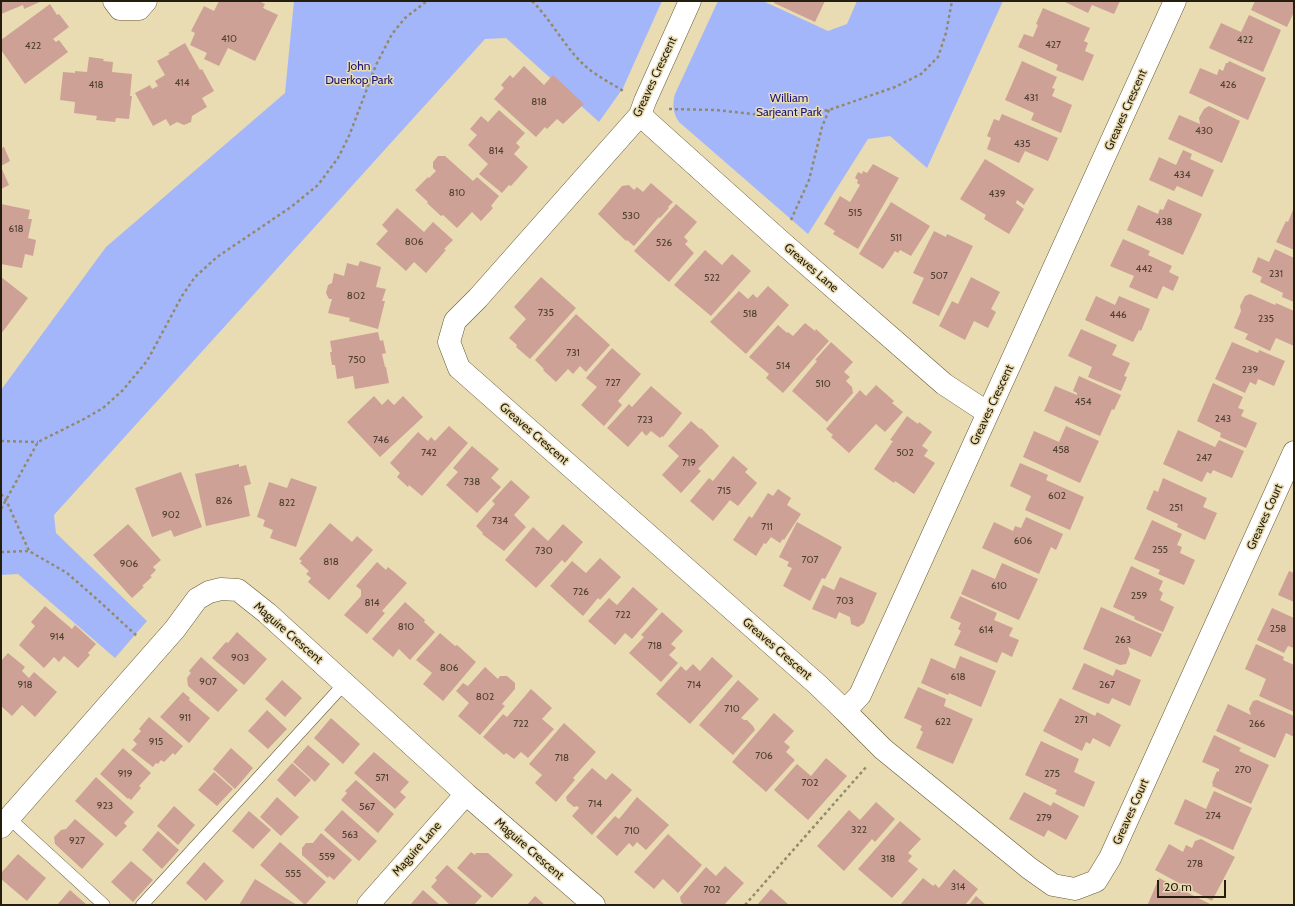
<!DOCTYPE html>
<style>
body{margin:0}
#map{position:relative;width:1295px;height:906px;overflow:hidden;background:#e9dbb2;font-family:Cabin,sans-serif}
canvas{display:block}
.frame{position:absolute;inset:0;border:2px solid #231e0e;pointer-events:none}
.scale{position:absolute;left:1157px;top:880px;width:69px;height:18px;box-sizing:border-box;border:2px solid #231e0e;border-top:0;padding-left:5px;font-size:12px;line-height:14px;white-space:nowrap;color:#231e0e;-webkit-text-stroke:3px #e9dbb2;paint-order:stroke}
</style>
<div id="map">
<canvas width="1295" height="906"></canvas>
<div class="frame"></div>
<div class="scale">20 m</div>
</div>
<script>
const context = document.querySelector('canvas').getContext('2d');
context.lineJoin = 'round';
function fill(path, color) { context.fillStyle = color; context.fill(path, 'evenodd'); }
function strokePath(path, color, width, dash) { context.strokeStyle = color; context.lineWidth = width; context.lineCap = dash ? 'butt' : 'round'; context.setLineDash(dash || []); context.stroke(path); }
function write(font, color, halo, rows, align = 'center') {
  context.font = font + ' Cabin,sans-serif'; context.lineWidth = 3; context.setLineDash([]); context.textBaseline = 'middle'; context.strokeStyle = halo; context.fillStyle = color; for (const [text, x, y, turn = 0] of rows) {
    context.save(); context.translate(x, y); context.rotate((+turn || 0) * Math.PI / 180); context.textAlign = isNaN(turn) ? turn : align; if (halo) context.strokeText(text, 0, 0); context.fillText(text, 0, 0); context.restore();
  }
}
fill(new Path2D(`
 M294,1H662L623,88L599,122L506,38L485,39L54,515L56,533L147,621L115,658L18,574L1,575V390L106,247L285,93Z
 M718,1H763L828,31L847,24L857,1H1003L927,168L890,136L868,139L808,234L679,122C673,113 672,105 675,94Z`), '#a4b6fa');
fill(new Path2D(`
 M1,1H42L24,9L23,5L1,14Z
 M219,1L221,2L222,1H259L265,4L263,8L278,15L255,61L228,48L219,66L204,59L207,53L190,45L195,33L191,31L204,6L214,11Z
 M775,1H825L815,22L774,3Z
 M1063,1H1120L1114,14L1092,5L1088,13Z
 M1255,1H1294V12L1287,27L1251,10Z
 M50,4L57,15L59,14L69,27L53,39L56,42L59,40L68,52L25,84L1,50V40Z
 M1043,8L1090,28L1084,41L1088,43L1085,51L1094,55L1083,81L1056,70L1058,65L1018,47L1024,34L1033,37L1038,25L1036,24Z
 M1249,15L1281,30L1263,72L1209,48L1221,23L1241,32Z
 M185,43L200,70L202,69L214,91L202,98L207,107L192,116L191,122L184,125L177,122L170,126L166,119L153,126L135,93L150,85L152,89L158,86L155,81L165,75L157,61L170,54L168,53Z
 M89,57L104,59L103,61L113,62L112,72L132,74L130,96H132L129,119L116,118L115,122L96,120L97,116L74,113L75,102L60,100L63,72L75,73V71L87,72Z
 M1022,61L1057,77L1052,88L1055,89L1052,96L1072,105L1061,133L1031,120L1034,113L1005,100Z
 M1229,61L1266,78L1248,120L1189,93L1200,68L1217,75L1219,69L1223,71L1226,63H1228Z
 M524,66L544,85L553,75L584,104L563,124L557,119L547,129L545,127L536,137L494,99L504,88L501,85L510,75L513,78Z
 M1209,106L1240,121L1222,163L1168,139L1179,115L1200,124L1199,118L1204,109Z
 M499,110L525,133L516,143L520,147L514,154L528,167L511,186L509,185L502,193L479,174L488,164L468,145L477,135L470,129L481,116L488,122Z
 M1002,114L1058,138L1048,161L1025,151L1019,163L987,149L991,138L987,136L994,119L999,121Z
 M4,147L10,161L1,166V148Z
 M1183,150L1192,154L1190,159L1214,170L1202,197L1177,186L1174,191L1149,180L1159,157L1176,165Z
 M438,156H445L473,181L477,177L499,196L491,206L493,208L481,221L472,212L457,228L443,215L441,216L427,203L428,202L415,190L428,177L429,178L436,171L433,168V162Z
 M985,159L1034,189L1024,205L1017,200L1016,203L1024,209L1009,234L984,219L986,215L960,199Z
 M873,164L899,178L858,249L833,234L835,231L824,224L840,196L850,202L860,185L857,183L858,180L855,178L858,172L862,174L863,171L867,173Z
 M1,167L9,185L1,189Z
 M651,183L673,202L668,207L669,208L660,218L659,217L634,246L627,240L626,241L598,214L622,186L629,185L634,190L637,187L643,192Z
 M1168,199L1202,214L1183,255L1127,230L1138,205L1158,214L1160,209L1163,210Z
 M891,202L930,226L911,256L900,250L898,253L895,251L883,269L859,254Z
 M1,204L30,210L28,219H32L28,238L36,240L33,256L25,254L22,268L1,264Z
 M676,204L697,222L684,237L688,241L685,244L694,253L669,282L634,251Z
 M397,208L424,232L433,222L453,240L444,249L446,250L426,273L414,262L406,271L376,244L388,231L382,225Z
 M1293,210L1294,211V250L1276,242L1286,221L1288,222Z
 M934,231L946,237L947,234L973,246L939,316L912,303L924,278L913,273Z
 M1123,239L1150,251L1148,255L1172,266L1169,272L1179,277L1173,291L1163,286L1157,299L1129,287L1134,276L1110,266Z
 M1275,249L1294,258V302L1282,297L1283,293L1260,282L1262,277L1252,272L1258,257L1269,262Z
 M705,250L722,265L732,254L751,271L711,316L674,285Z
 M360,261L381,267L376,287L386,289L382,301H385L378,329L349,321L350,318L328,313L332,299H329L326,293L328,285L332,283L334,273L344,276L347,263L358,266Z
 M1,277L28,298L1,334Z
 M541,277L576,308L530,359L516,347L517,345L509,338L526,319L514,307Z
 M971,277L1000,292L991,309L996,312L988,328L974,321L965,340L939,326L952,301L958,304Z
 M768,286L789,305L746,354L710,322L739,291L748,299L753,294L757,298Z
 M1250,294L1275,305L1276,303L1294,311V346L1276,338L1270,351L1245,339L1248,334L1234,328L1241,311L1240,306L1245,296Z
 M1096,296L1115,305L1119,296L1150,309L1141,331L1139,330L1133,342L1085,320Z
 M576,314L610,345L586,372L580,366L573,374L568,369L556,382L543,370L544,369L535,360Z
 M805,323L815,331L816,329L829,341L783,393L766,378L769,374L749,357L778,325L787,333L788,332L793,336Z
 M1081,329L1117,345L1112,355L1130,363L1124,376L1127,377L1121,391L1088,377L1092,367L1068,356Z
 M378,332L380,341L383,340L386,353L382,354L385,367H386L389,383L355,389L353,376L337,379L335,365H332L330,352H332L330,341Z
 M831,342L853,362L844,372L850,377L846,381L852,387L853,393L827,422L792,391L817,361L815,360Z
 M1232,342L1258,353L1259,350L1285,361L1274,386L1258,379L1256,385L1250,382L1245,393L1215,379Z
 M612,348L641,374L618,401L622,405L604,426L581,405L597,387L586,378Z
 M1079,376L1121,395L1114,410L1112,409L1100,436L1044,411L1055,386L1077,395V393L1073,391Z
 M1213,383L1243,397L1238,408L1244,410L1241,416L1257,423L1246,448L1220,437L1221,433L1197,421Z
 M876,385L894,401L892,403L903,412L885,432L876,424L849,453L831,437L833,435L826,429L860,390L866,396Z
 M651,386L682,413L663,437L662,436L660,438L651,431L646,436L642,431L628,447L607,428L629,404L632,407Z
 M374,396L382,405L388,399L394,405L403,396L423,417L380,457L347,422Z
 M907,416L918,424L919,422L932,432L922,446L928,450L924,456L935,463L914,494L895,481L894,483L874,469L893,441L890,440Z
 M691,421L700,429L701,428L719,446L698,469L701,471L681,493L662,475L679,456L668,446Z
 M449,426L468,443L422,496L409,485L408,487L397,477L400,473L390,463L418,432L428,441L431,437L435,441Z
 M1066,426L1099,441L1080,483L1023,457L1034,431L1059,442Z
 M1178,430L1215,447L1219,440L1244,451L1232,478L1213,470L1211,474L1207,472L1202,482L1163,464Z
 M472,446L499,469L491,478L501,487L477,513L446,485L458,472L453,468Z
 M733,456L748,469L745,472L757,483L738,506L730,500L713,521L690,501L709,478L713,481Z
 M1020,463L1048,475L1046,480L1084,497L1070,530L1025,510L1031,496L1010,486Z
 M239,464V467L246,465L251,484L244,486L250,516L206,526L195,474Z
 M181,472L202,527L174,537L171,530L152,537L135,488Z
 M291,478L317,487L296,547L270,538L273,530L263,526L265,520L257,517L269,482L287,488Z
 M1163,478L1207,498L1203,507L1217,513L1205,540L1177,527L1178,524L1146,509L1154,490L1158,492Z
 M511,480L530,497L514,515L526,527L504,551L482,534L483,533L476,526L495,504L492,501Z
 M778,489L791,498L787,505L801,514L784,540L783,539L780,543L771,537L766,544L764,543L756,556L733,540L749,516L752,518L768,493L773,496Z
 M1026,517L1063,534L1056,550L1051,547L1039,574L982,548L994,522L1013,531L1015,526L1021,528Z
 M1152,520L1182,534L1177,545L1182,547L1180,553L1195,560L1184,585L1158,574L1160,570L1134,559Z
 M797,522L842,547L825,579L822,578L810,601L783,586L792,568L787,566L789,562L779,557Z
 M330,523L352,542L357,536L373,550L329,600L308,582L311,578L306,574L309,571L300,563L302,561L299,559Z
 M128,524L161,560L153,567L156,570L150,576L152,577L142,586L144,587L132,598L93,555Z
 M563,524L583,542L565,563L562,560L536,588L505,560L533,527L548,541Z
 M600,558L621,577L600,600L598,598L583,616L550,586L572,561L586,573Z
 M377,562L386,570L388,567L407,583L382,611L385,613L367,634L344,615L361,596V590L356,586Z
 M1002,563L1038,579L1019,620L961,594L972,569L995,579Z
 M1131,566L1163,581L1159,590L1163,593L1160,600L1174,607L1163,632L1134,619L1135,617L1113,607Z
 M1289,571L1294,573V602L1278,595Z
 M840,577L877,593L864,623L858,627L851,624L850,617L839,612L836,619L812,609L823,585L834,590Z
 M633,587L658,609L632,639L625,633L615,645L588,621L609,598L617,605Z
 M960,596L997,613L994,620L1013,628L1009,636L1019,640L1012,657L1002,652L997,663L954,645L961,631L958,629L961,623L950,618Z
 M405,602L425,620L424,622L435,632L410,660L399,649L393,657L372,639Z
 M45,606L72,629L75,625L96,644L88,653L90,655L78,668L64,656L59,662L54,657L44,668L19,645L35,626L31,622Z
 M1101,607L1162,634L1151,657L1128,647L1130,654L1126,664L1120,665L1083,649Z
 M1272,608L1294,618V648L1288,646L1284,653L1257,640Z
 M662,612L683,631L671,644L676,648L669,655L678,663L661,682L629,653L644,637L641,635Z
 M237,632L267,659L244,685L212,658L226,642L228,643Z
 M440,633L455,646L457,645L476,662L443,701L423,684L432,673L416,660Z
 M1256,644L1284,657L1283,660L1294,665V712L1259,696L1266,679L1245,669Z
 M8,653L25,667L22,671L29,678L34,672L57,692L35,717L22,705L12,716L1,706V661Z
 M960,656L996,671L981,707L949,693L948,695L921,683L931,658L955,669Z
 M201,657L238,690L218,712L188,686L187,678L191,673L189,671Z
 M712,657L733,676L690,724L656,694L681,666L686,671L693,664L700,671Z
 M1084,663L1113,676L1116,669L1141,680L1130,706L1112,698L1109,704L1105,703L1072,689Z
 M485,667L498,679L500,676H507L515,683V689L502,704L505,706L480,735L458,716L469,703L456,691L463,683L468,686Z
 M282,680L302,698L285,717L265,699Z
 M738,680L759,699L741,718L744,720H747L753,726L755,730L733,755L699,725Z
 M918,687L946,699L944,706L973,719L953,764L916,748L923,732L920,730L922,726L904,718Z
 M531,689L552,708L542,719L554,729L528,758L521,752L514,759L506,753L504,755L483,737L503,714L507,717Z
 M183,692L190,698L189,700L210,718L189,743L160,717Z
 M1060,698L1095,716L1097,712L1121,725L1110,747L1093,738L1090,744L1086,742L1082,751L1043,731Z
 M1257,700L1294,716V737L1286,733L1275,758L1216,731L1228,704L1251,715L1249,709L1253,701Z
 M267,710L287,729L268,749L248,731Z
 M774,713L794,731L784,742L790,747L786,752L795,760L766,792L732,762Z
 M149,717L183,746L175,755L173,753L164,762L161,760L158,764L156,763L153,767L131,750L137,744L133,740L141,731L139,729Z
 M331,718L360,744L343,764L314,738Z
 M564,723L596,752L573,778L575,780L556,802L535,783L542,775L529,764Z
 M1214,735L1241,748L1239,751L1269,765L1251,804L1212,786L1213,784L1212,783L1217,771L1219,772V769L1202,762Z
 M1041,741L1079,759L1074,772L1095,782L1084,807L1055,794L1057,790L1025,775Z
 M308,745L330,764L315,782L293,762Z
 M123,748L151,773L139,786L141,788L131,800L129,798L128,799L100,774Z
 M231,748L253,768L235,789L213,769Z
 M374,752L409,782L400,792L406,797L395,809L354,773Z
 M826,758L847,776L808,820L774,790L797,764L811,776Z
 M292,763L311,780L295,797L277,780Z
 M592,768L606,780L612,773L632,790L592,835L572,816L579,808L577,806L574,807L567,801L566,797Z
 M214,772L233,789L217,806L198,790Z
 M96,777L134,812L124,823L127,826L116,837L75,801Z
 M356,780L394,814L378,833L341,800L347,793L345,791Z
 M1214,791L1252,808L1233,850L1174,824L1185,799L1206,809Z
 M1024,792L1051,806L1053,802L1079,816L1066,840L1048,830L1044,837L1009,819Z
 M277,797L299,817L281,836L260,817Z
 M637,797L669,825L646,850L637,842L633,847L629,843L617,856L596,837L615,816L619,819Z
 M876,802L895,819L875,842L872,839L844,871L817,846L849,810L860,820Z
 M174,806L195,825L178,845L157,826Z
 M342,810L377,841L359,861L324,830Z
 M249,811L271,830L253,849L232,831Z
 M75,819L104,844L82,869L55,844L54,837L61,830L66,829Z
 M900,821L921,839L908,853L912,856L908,861L918,869L892,898L858,869Z
 M158,831L179,850L162,869L142,850Z
 M321,833L352,860L334,880L329,876L328,878L302,855V848L306,843H313Z
 M668,834L702,865L678,893L663,879L654,889L634,872Z
 M1201,839L1235,857L1212,901L1155,870L1169,844L1183,852L1186,845L1192,848L1195,841Z
 M280,842L326,882L305,905L260,865Z
 M471,852L475,855L476,853H488L513,875L492,898L457,868Z
 M18,854L46,878L27,901L1,879V873Z
 M131,861L153,880L133,902L111,882Z
 M204,862L224,881L206,901L186,883Z
 M447,865L482,896L474,905H450L431,887L437,880L435,878Z
 M725,866L744,883L724,905H684L681,902L680,897L706,867L716,876Z
 M954,869L978,889L965,905H900L923,878L933,886L935,884L939,888Z
 M1159,878L1212,905H1150L1148,904Z
 M255,879L297,905H239Z
 M771,889L789,905H757Z
 M70,890L87,905H57Z
 M423,890L440,905H410Z
 M535,896L545,905H527Z
 M976,896L986,905H969Z`), '#cea197');
const lane = new Path2D(`
 M9,818L104,905
 M142,905L345,683`);
const street = new Path2D(`
 M114,1L120,9H139L146,1
 M690,1L645,101L640,115L478,298L455,321L449,342L459,368L818,685L845,711L860,695L1175,1
 M640,115L778,239L944,384L988,413
 M845,711L883,749L1029,868L1053,885L1075,889L1096,881L1110,858L1294,452
 M1,827L175,629L197,599L209,592L221,589L238,590L267,613L466,794L594,905
 M368,905L466,794`);
strokePath(lane, '#665a35', 13);
strokePath(street, '#665a35', 23);
strokePath(new Path2D(`
 M532,1C551,20 563,44 582,63C594,75 611,83 625,92
 M669,109L716,110L753,114L774,115L829,110L895,87L921,74L938,57L946,33L952,1
 M791,220L809,180L822,127L829,110
 M1,441L38,442
 M1,494L6,500L29,551
 M1,509L38,442L84,419L103,408L123,390L147,361L182,296L195,277L217,257L291,207L318,185L338,158L349,136L376,65L392,34L405,18L427,1
 M1,552L29,551L67,573L99,601L138,637
 M745,905L867,766`), '#93896b', 2.5, [3, 3]);
strokePath(lane, '#fff', 12);
strokePath(street, '#fff', 22);
write('10px', '#4e3f30', null, [
 ["410",229,39],
 ["422",1245,40],
 ["427",1053,45],
 ["422",33,46],
 ["414",182,83],
 ["418",96,85],
 ["426",1228,85],
 ["431",1031,98],
 ["818",539,102],
 ["430",1204,131],
 ["435",1022,144],
 ["814",496,151],
 ["434",1182,175],
 ["810",457,193],
 ["439",997,194],
 ["515",855,213],
 ["530",631,216],
 ["438",1164,222],
 ["618",16,229],
 ["511",896,238],
 ["806",414,242],
 ["526",664,243],
 ["442",1144,269],
 ["231",1276,274],
 ["507",939,276],
 ["522",712,278],
 ["802",356,296],
 ["735",546,313],
 ["518",750,314],
 ["446",1118,315],
 ["235",1266,319],
 ["731",573,353],
 ["750",357,360],
 ["514",783,366],
 ["239",1250,370],
 ["727",613,383],
 ["510",823,384],
 ["454",1083,402],
 ["243",1223,419],
 ["723",645,420],
 ["746",381,440],
 ["458",1061,450],
 ["742",429,453],
 ["502",905,453],
 ["247",1204,458],
 ["719",689,463],
 ["738",472,482],
 ["715",724,491],
 ["602",1057,496],
 ["826",224,501],
 ["822",287,503],
 ["251",1176,508],
 ["902",171,515],
 ["734",500,521],
 ["711",767,527],
 ["606",1023,541],
 ["255",1160,550],
 ["730",544,551],
 ["707",810,560],
 ["818",331,562],
 ["906",129,564],
 ["610",999,586],
 ["726",581,592],
 ["259",1139,596],
 ["703",845,601],
 ["814",372,603],
 ["722",623,615],
 ["810",406,627],
 ["258",1278,629],
 ["614",986,630],
 ["914",57,637],
 ["263",1123,640],
 ["718",655,646],
 ["903",240,658],
 ["806",449,668],
 ["618",958,677],
 ["907",208,682],
 ["918",25,685],
 ["714",694,685],
 ["267",1107,685],
 ["802",485,697],
 ["710",732,709],
 ["911",185,718],
 ["271",1081,720],
 ["622",943,722],
 ["722",521,724],
 ["266",1257,724],
 ["915",156,742],
 ["706",764,756],
 ["718",562,758],
 ["270",1243,770],
 ["919",125,774],
 ["275",1052,774],
 ["571",382,778],
 ["702",810,783],
 ["714",595,804],
 ["923",105,806],
 ["567",367,807],
 ["274",1213,816],
 ["279",1044,818],
 ["322",859,830],
 ["710",632,831],
 ["563",350,835],
 ["927",77,841],
 ["559",327,857],
 ["318",888,859],
 ["278",1195,864],
 ["555",293,874],
 ["314",958,887],
 ["702",712,890]
]);
write('12px', '#19157e', '#e9dbb2', [
 ["John",359,66],
 ["Duerkop Park",359,80],
 ["William",789,98],
 ["Sarjeant Park",789,112]
]);
write('12px', '#231e0e', '#e9dbb2', [
 ["Greaves Crescent",655,77,-65],
 ["Greaves Crescent",1126,110,-66],
 ["Greaves Lane",811,268,41],
 ["Greaves Crescent",992,405,-65],
 ["Greaves Crescent",534,434,41],
 ["Greaves Court",1265,517,-66],
 ["Maguire Crescent",288,633,41],
 ["Greaves Crescent",777,649,41],
 ["Greaves Court",1131,812,-66],
 ["Maguire Lane",417,849,-49],
 ["Maguire Crescent",529,849,41]
]);
</script>
